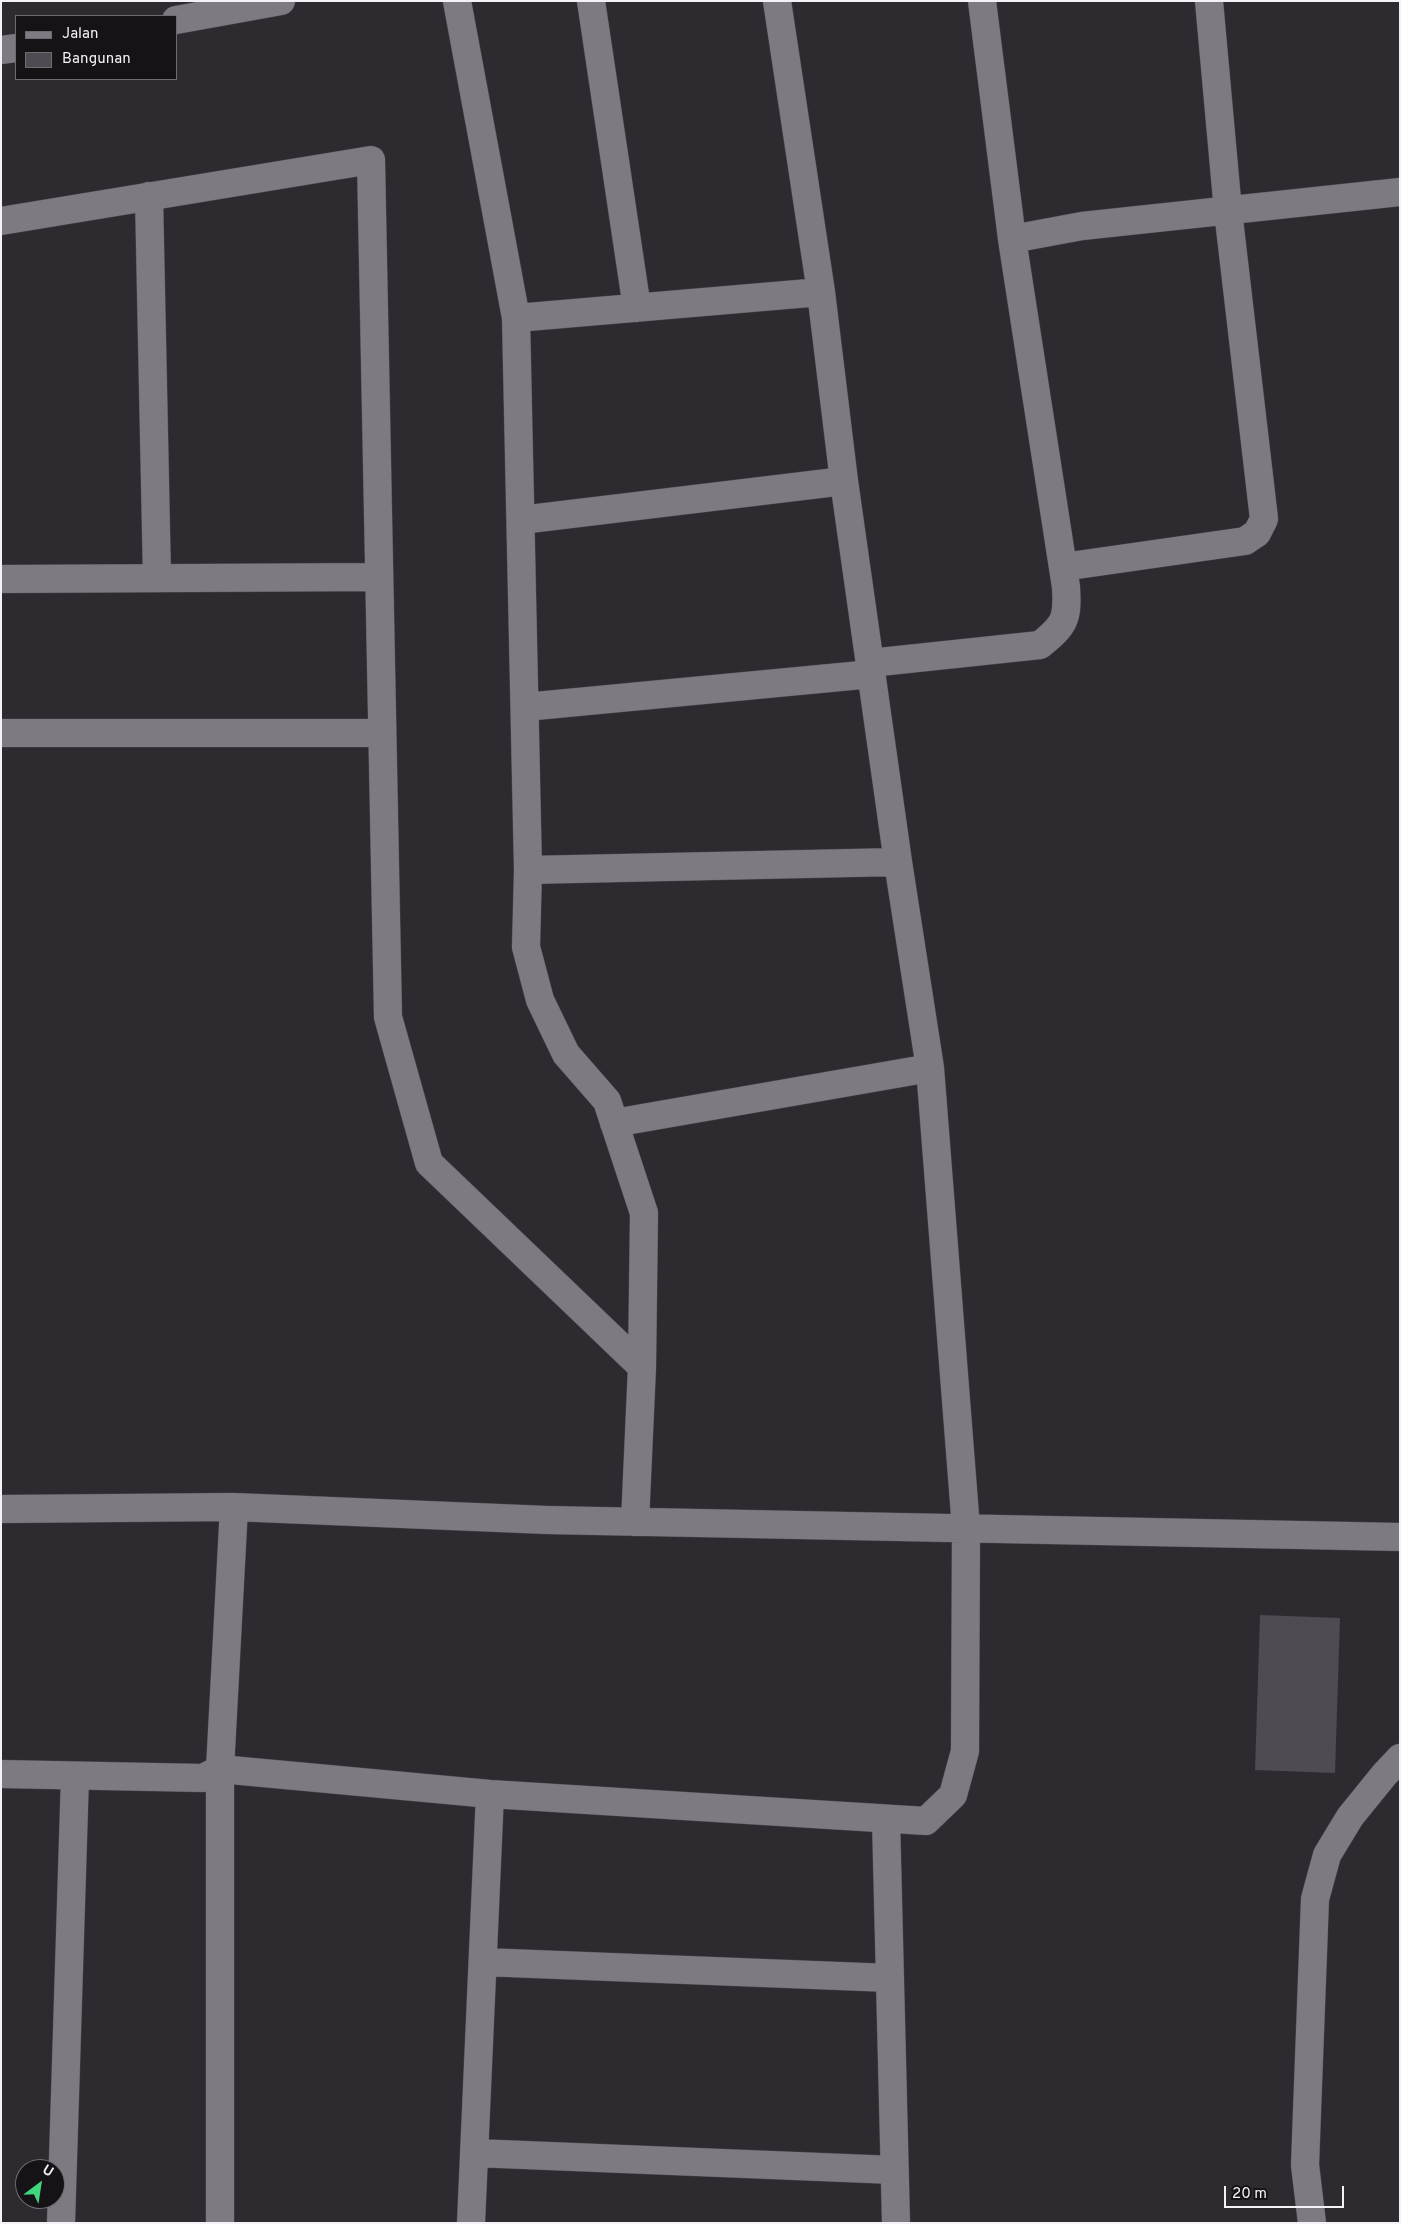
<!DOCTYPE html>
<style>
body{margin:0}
#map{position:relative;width:1401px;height:2224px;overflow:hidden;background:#2d2a30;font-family:Overpass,sans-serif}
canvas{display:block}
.frame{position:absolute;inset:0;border:2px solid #f4f2f6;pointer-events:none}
.legend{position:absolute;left:15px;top:15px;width:162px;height:65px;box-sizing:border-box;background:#151316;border:1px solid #6e6c70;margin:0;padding:6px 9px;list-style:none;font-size:15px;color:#f4f2f6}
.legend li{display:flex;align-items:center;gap:10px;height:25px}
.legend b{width:25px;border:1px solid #6e6c70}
.north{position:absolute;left:15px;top:2159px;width:50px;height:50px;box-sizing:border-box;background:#151316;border:1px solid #6e6c70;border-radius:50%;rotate:31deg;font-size:14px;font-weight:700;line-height:20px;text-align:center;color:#f4f2f6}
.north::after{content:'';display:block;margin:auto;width:18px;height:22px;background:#3ed77d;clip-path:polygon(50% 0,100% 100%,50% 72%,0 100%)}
.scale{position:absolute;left:1224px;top:2186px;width:120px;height:22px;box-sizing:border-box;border:2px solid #f4f2f6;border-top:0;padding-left:6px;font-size:15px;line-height:18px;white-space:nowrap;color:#f4f2f6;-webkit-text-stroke:4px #151316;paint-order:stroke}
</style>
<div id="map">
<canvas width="1401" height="2224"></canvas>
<div class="frame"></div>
<ul class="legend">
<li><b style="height:6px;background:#7e7a81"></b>Jalan</li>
<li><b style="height:14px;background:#4f4b52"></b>Bangunan</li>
</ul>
<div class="north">U</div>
<div class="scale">20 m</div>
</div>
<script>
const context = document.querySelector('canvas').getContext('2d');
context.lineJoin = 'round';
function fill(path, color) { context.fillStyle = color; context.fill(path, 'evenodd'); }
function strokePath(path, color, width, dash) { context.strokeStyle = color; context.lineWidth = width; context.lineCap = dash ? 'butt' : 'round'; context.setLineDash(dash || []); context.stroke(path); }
fill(new Path2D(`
 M1260,1615L1340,1618L1335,1773L1255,1770Z`), '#4f4b52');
const minor = new Path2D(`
 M457,1L516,318L528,870L526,947L540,1000L566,1054L607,1101L644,1213L642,1367L635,1522
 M591,1L637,308
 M982,1L1012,239
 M176,20L281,1
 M1,50L16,48
 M149,196L157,578
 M1,221L371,160L388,1017L429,1163L642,1367
 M516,318L821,292
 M521,520L844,481
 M1063,567L1245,541L1257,533L1264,519L1228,211L1209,1
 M1,579L379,577
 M870,663L1040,645C1065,625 1068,619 1066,587L1012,239L1082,226L1400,192
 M525,707L872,674
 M1,733H382
 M528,870L898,862
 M614,1123L930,1068
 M1,1509L234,1507L547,1520L1400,1537
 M1,1774L203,1778L220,1769L490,1794L926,1821L953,1795L965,1751L966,1528L930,1068L898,862L844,481L821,292L777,1
 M886,1819L896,2223
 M483,1962L890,1978
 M475,2153L894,2170
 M61,2223L75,1776
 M220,2223V1769L234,1507
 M471,2223L490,1794
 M1312,2223L1305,2165L1315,1899L1327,1855L1350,1817L1384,1775L1400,1758`);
strokePath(minor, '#4b484d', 29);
strokePath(minor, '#7e7a81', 28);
</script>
